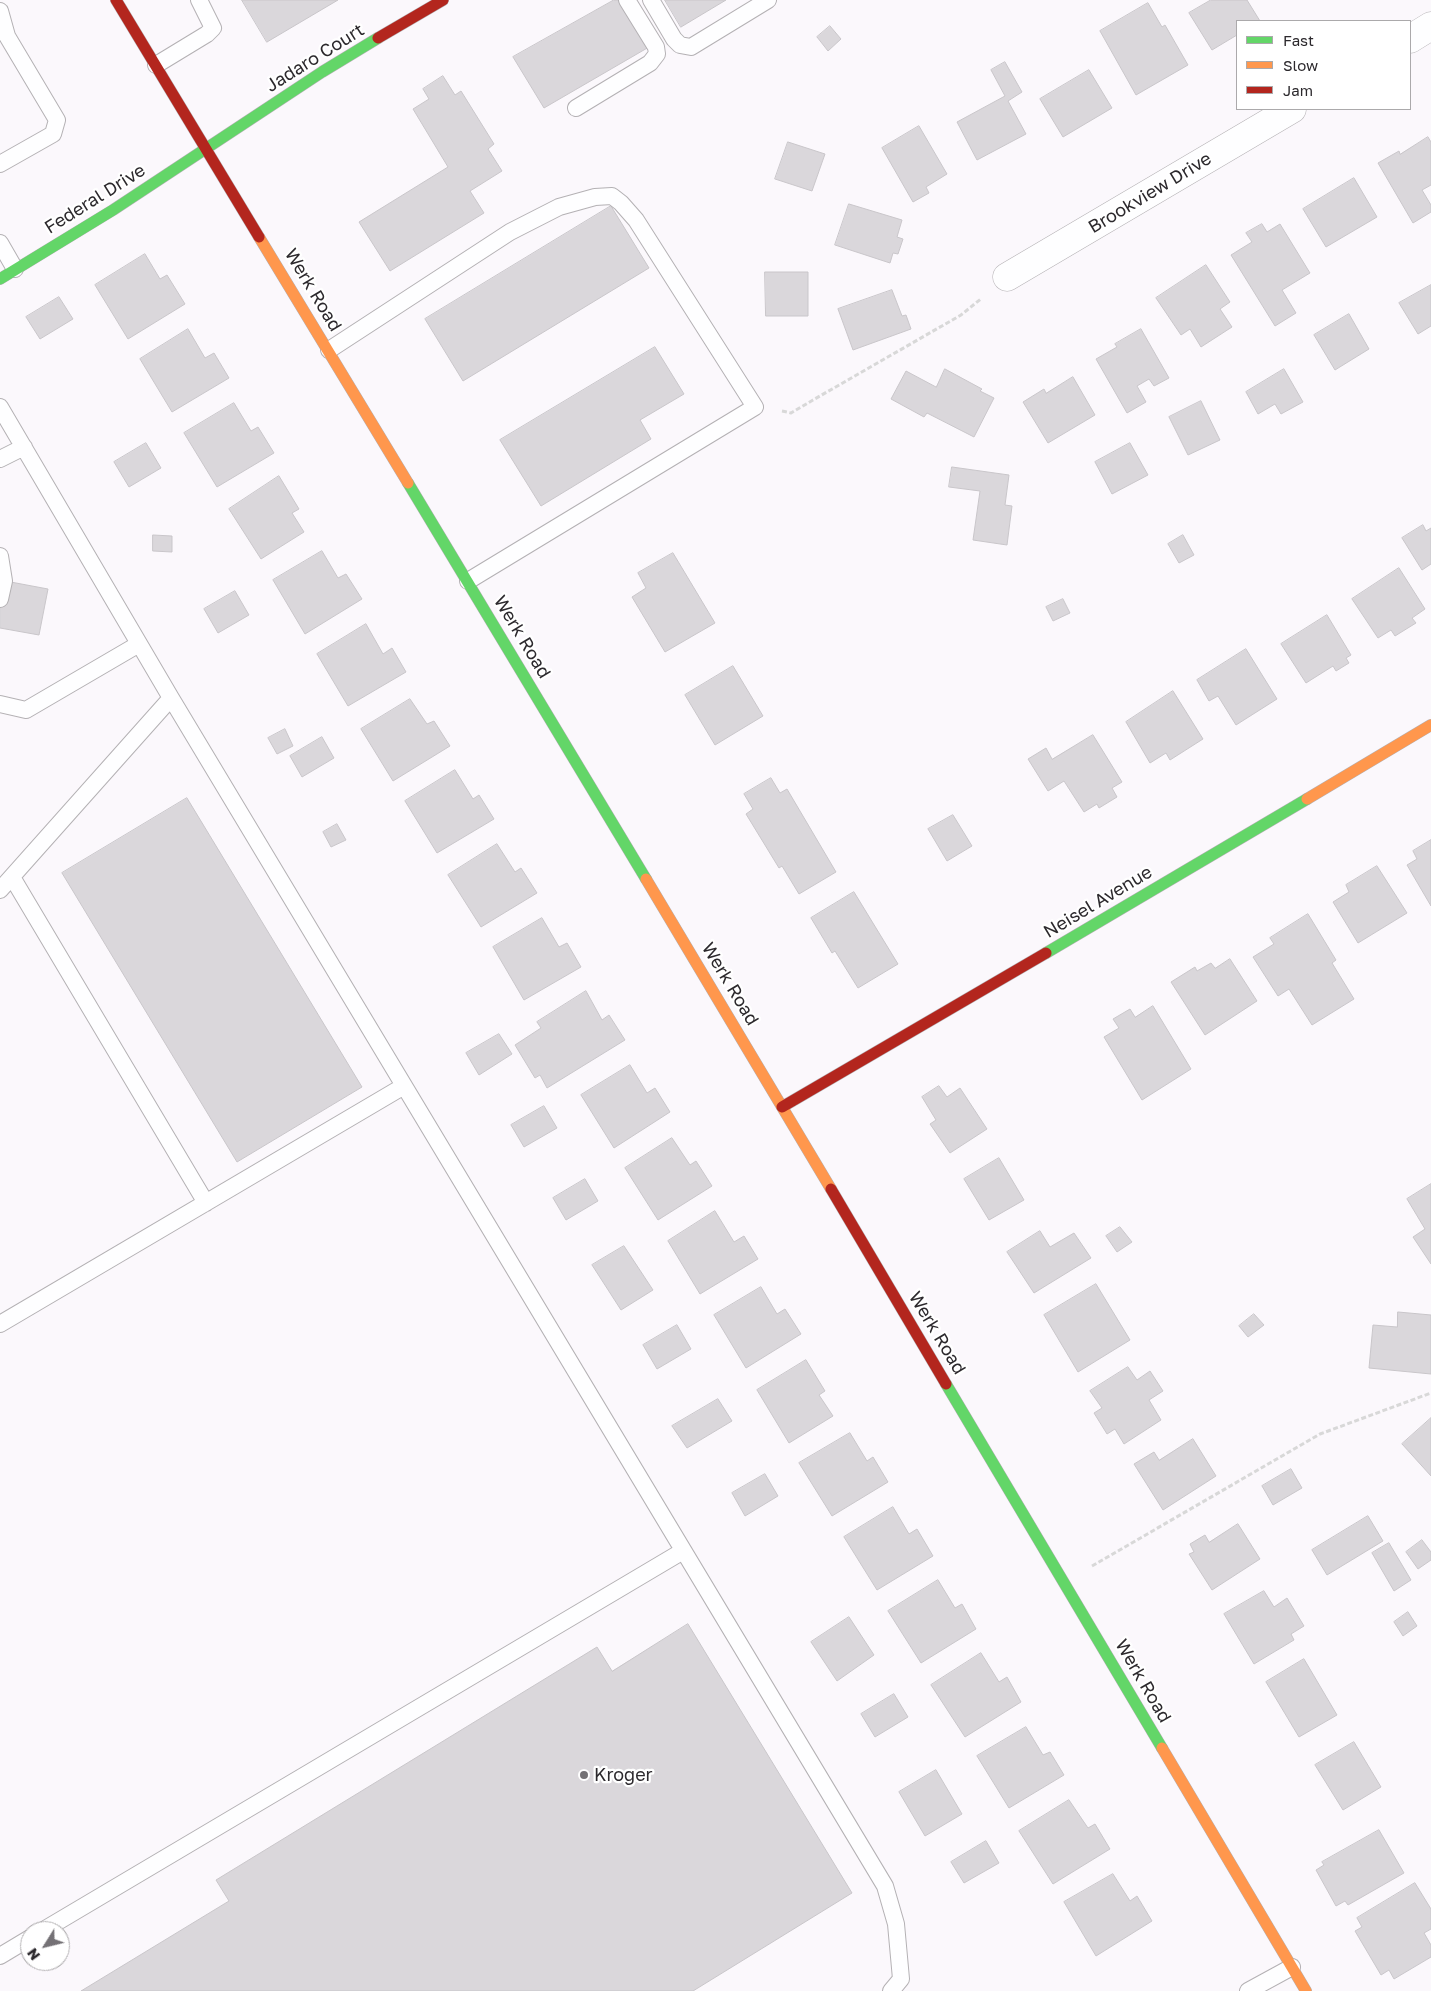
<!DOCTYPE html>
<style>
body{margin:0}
#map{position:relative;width:1431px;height:1991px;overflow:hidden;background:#fbf8fc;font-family:"Golos Text",sans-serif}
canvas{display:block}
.legend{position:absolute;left:1236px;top:20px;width:175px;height:90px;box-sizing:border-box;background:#fff;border:1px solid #aba9ab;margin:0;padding:6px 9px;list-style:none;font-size:15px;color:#2c292d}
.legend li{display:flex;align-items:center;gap:10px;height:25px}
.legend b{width:25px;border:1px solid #aba9ab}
.north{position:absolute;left:20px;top:1921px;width:50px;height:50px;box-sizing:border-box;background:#fff;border:1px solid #aba9ab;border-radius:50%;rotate:234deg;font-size:14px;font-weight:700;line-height:20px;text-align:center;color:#2c292d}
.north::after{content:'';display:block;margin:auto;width:18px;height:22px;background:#747175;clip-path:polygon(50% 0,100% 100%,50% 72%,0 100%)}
</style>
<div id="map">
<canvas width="1431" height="1991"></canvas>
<ul class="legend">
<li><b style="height:6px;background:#63d668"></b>Fast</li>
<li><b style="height:6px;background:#ff974d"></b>Slow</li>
<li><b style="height:6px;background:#b3261e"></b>Jam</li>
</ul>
<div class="north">N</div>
</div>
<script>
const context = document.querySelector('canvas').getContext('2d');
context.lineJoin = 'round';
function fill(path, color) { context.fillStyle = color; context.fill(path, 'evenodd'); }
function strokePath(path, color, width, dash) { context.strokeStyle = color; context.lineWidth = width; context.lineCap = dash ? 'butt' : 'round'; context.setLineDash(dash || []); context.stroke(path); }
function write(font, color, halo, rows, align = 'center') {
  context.font = font + ' "Golos Text",sans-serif'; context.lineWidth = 4.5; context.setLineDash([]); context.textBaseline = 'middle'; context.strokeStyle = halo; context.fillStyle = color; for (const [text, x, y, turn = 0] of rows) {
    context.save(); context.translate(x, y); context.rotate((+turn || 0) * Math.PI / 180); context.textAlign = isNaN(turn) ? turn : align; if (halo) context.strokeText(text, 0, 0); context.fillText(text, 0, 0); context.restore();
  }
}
const building = new Path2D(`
 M242,0H338L267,42Z
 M614,0H621L649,47L544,108L513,57Z
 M665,0H726L681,27Z
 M1211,0H1247L1260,21H1237V35L1212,50L1189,13Z
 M1148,3L1162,27L1165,25L1188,65L1136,95L1100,31Z
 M830,26L841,39L828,51L817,37Z
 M1005,62L1022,92L1008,101L1026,134L977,160L957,122L1005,96L991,70Z
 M1089,70L1112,108L1063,137L1040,99Z
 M443,76L455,95L461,91L494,144L488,149L502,171L470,191L484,213L390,271L359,222L448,167L413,109L429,99L423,89Z
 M919,126L947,174L926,187L929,193L913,202L882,148Z
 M1428,137L1431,142V185L1422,190L1431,205V212L1413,223L1378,163L1399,151L1400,154Z
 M788,142L825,154L812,191L775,179Z
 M1354,178L1377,217L1326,247L1303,209Z
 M849,204L902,220L897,237L903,239L898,254L893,253L890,263L835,245Z
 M611,206L649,268L463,381L425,319Z
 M1262,224L1267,232L1280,224L1310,273L1282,290L1296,313L1275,326L1231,255L1252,242L1246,233Z
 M145,254L160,279L167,275L185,304L128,339L95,285Z
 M1206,265L1230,302L1220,309L1232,327L1201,347L1190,329L1181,335L1156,298Z
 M765,272H808V316H766Z
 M1431,285V326L1418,334L1399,303Z
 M892,290L902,316L906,315L911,329L853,350L838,309Z
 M59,297L73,319L40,339L26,317Z
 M1349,314L1369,349L1335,370L1314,335Z
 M188,329L205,358L214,353L229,378L172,412L140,359Z
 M1141,329L1169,378L1154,386L1149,379L1137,386L1146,402L1127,413L1096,359L1117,347L1115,344Z
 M655,347L684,394L640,420L651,439L541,506L500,440Z
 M945,369L982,389L980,391L994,398L974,437L927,413L924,417L891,399L906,371L936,387Z
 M1284,369L1303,402L1281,414L1275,404L1258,414L1246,392Z
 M1073,377L1095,415L1048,443L1023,402L1044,389L1046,393Z
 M1201,401L1220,440L1188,455L1169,417Z
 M234,403L251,431L258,427L274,453L217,487L184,433Z
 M146,443L161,468L129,487L114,462Z
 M1130,443L1148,475L1112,494L1095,462Z
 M952,467L1009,475L1005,505L1012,506L1007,545L973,540L980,491L949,487Z
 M279,476L299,509L292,513L304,532L261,559L229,509Z
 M1423,525L1426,531L1431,528V564L1422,570L1402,538Z
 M153,535L172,536V552L153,551Z
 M1183,535L1194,555L1179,563L1168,544Z
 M322,551L338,578L346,574L362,599L305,634L273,580Z
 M673,553L715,623L665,652L632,597L646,588L638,573Z
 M1399,568L1425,609L1412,618L1416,623L1395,636L1391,630L1378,638L1352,599Z
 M0,580L48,589L39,635L0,628Z
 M235,591L249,615L218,633L204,609Z
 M1063,599L1070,613L1053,621L1046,607Z
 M1327,615L1351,655L1346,658L1349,663L1336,671L1333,666L1306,683L1281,644Z
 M366,624L383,654L392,648L406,672L348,706L317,654Z
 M1246,649L1277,699L1236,725L1218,696L1209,701L1197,680Z
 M733,666L763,716L715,745L685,695Z
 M1173,691L1203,739L1170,760L1166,753L1150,763L1126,722Z
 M410,699L427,724L434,721L450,746L393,781L361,729Z
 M285,729L293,746L277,754L268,738Z
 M1093,735L1122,782L1112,788L1117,797L1099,808L1097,804L1084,812L1064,781L1048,791L1028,759L1046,748L1052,759Z
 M322,737L334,758L302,777L290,756Z
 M455,770L473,799L479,795L494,819L437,853L405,801Z
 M771,778L780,793L787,789L836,872L799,894L782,866L779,868L746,814L753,809L744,794Z
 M187,798L362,1087L237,1162L62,873Z
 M953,815L972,846L947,861L928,829Z
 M337,824L346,840L331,847L323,832Z
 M1431,840V906L1407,865L1417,859L1413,851Z
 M497,844L515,872L521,868L537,893L481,927L448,875Z
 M1377,866L1407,913L1358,943L1333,902L1349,892L1346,885Z
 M854,892L898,964L858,988L835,951L832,953L811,918Z
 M1308,914L1336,960L1332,963L1354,999L1312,1025L1289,989L1278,996L1253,957L1274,944L1270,938Z
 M542,918L559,947L567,943L581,967L524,1000L493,947Z
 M1230,959L1257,1001L1205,1035L1171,982L1195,967L1197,971L1211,963L1215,968Z
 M586,991L602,1020L609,1015L625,1040L547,1088L540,1075L535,1078L515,1045L541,1028L537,1022Z
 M1153,1006L1191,1069L1142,1100L1104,1037L1119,1028L1113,1019L1130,1009L1135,1017Z
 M499,1034L512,1054L479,1075L466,1053Z
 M630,1065L647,1093L655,1088L670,1112L614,1148L581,1095Z
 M939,1086L947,1097L960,1088L987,1129L950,1153L930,1124L936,1120L922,1097Z
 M544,1106L557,1128L524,1147L511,1125Z
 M672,1138L690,1165L696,1161L712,1186L658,1220L625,1168Z
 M999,1158L1024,1200L989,1220L964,1179Z
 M585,1179L598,1201L566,1220L553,1198Z
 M1431,1184V1264L1413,1237L1425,1229L1407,1199Z
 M715,1211L734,1242L744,1236L758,1259L700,1294L668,1241Z
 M1120,1227L1132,1242L1117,1252L1106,1236Z
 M1040,1231L1050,1247L1074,1233L1091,1258L1034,1293L1007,1252Z
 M624,1246L653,1290L621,1310L592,1265Z
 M1096,1284L1130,1340L1078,1372L1044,1315Z
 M761,1287L777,1314L785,1309L801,1334L746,1368L714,1315Z
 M1398,1312L1431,1315V1374L1369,1368L1373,1325L1397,1327Z
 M1254,1314L1264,1325L1248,1337L1239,1326Z
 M677,1325L691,1349L657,1369L643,1345Z
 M806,1360L825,1391L819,1395L833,1416L789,1443L757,1390Z
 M1128,1367L1137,1380L1150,1371L1163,1391L1149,1400L1161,1420L1124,1444L1115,1429L1107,1434L1094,1413L1102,1408L1090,1391Z
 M718,1399L732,1421L687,1448L672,1426Z
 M1431,1418V1476L1402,1444Z
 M850,1433L867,1461L873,1457L888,1482L832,1516L799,1463Z
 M1193,1439L1216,1476L1163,1510L1134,1464L1154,1452L1159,1460Z
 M1291,1469L1302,1488L1273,1505L1262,1486Z
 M765,1474L778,1496L745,1516L732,1493Z
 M893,1507L909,1534L917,1529L933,1556L877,1590L844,1537Z
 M1368,1516L1383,1541L1327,1575L1312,1550Z
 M1238,1524L1260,1559L1212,1590L1189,1554L1194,1552L1190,1544L1205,1535L1209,1542Z
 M1422,1540L1431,1552V1560L1418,1569L1406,1552Z
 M1389,1543L1411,1580L1394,1591L1372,1553Z
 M938,1580L955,1608L962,1604L976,1629L921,1663L888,1611Z
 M1264,1591L1274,1607L1287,1598L1304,1626L1291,1634L1294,1640L1254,1664L1224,1614Z
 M1408,1612L1417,1626L1403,1636L1394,1622Z
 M849,1617L874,1655L837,1681L811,1642Z
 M688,1624L852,1893L693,1991H81L229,1901L216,1880L597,1647L612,1671Z
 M981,1653L999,1682L1007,1677L1021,1702L965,1737L931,1685Z
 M1304,1659L1337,1715L1299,1737L1266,1682Z
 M894,1694L908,1717L875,1737L861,1714Z
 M1026,1727L1043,1755L1050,1752L1064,1775L1009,1808L977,1756Z
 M1354,1742L1381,1787L1343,1810L1315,1765Z
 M936,1770L962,1814L925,1836L899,1792Z
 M1069,1800L1088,1828L1095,1824L1110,1849L1053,1884L1019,1831Z
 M1379,1830L1404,1873L1348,1905L1345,1901L1336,1906L1316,1870L1324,1865L1322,1862Z
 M986,1841L999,1863L964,1883L951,1862Z
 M1113,1874L1130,1901L1137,1896L1152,1921L1096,1956L1064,1902Z
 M1415,1883L1431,1909V1929L1424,1933L1431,1945V1957L1394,1979L1389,1970L1381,1975L1355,1931L1362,1927L1357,1918Z`);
fill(building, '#dad7db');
strokePath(building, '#c9c6ca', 1);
const lane = new Path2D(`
 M651,0L674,39L680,45L691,47L768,0
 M0,11L7,36L57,120L53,134L0,164
 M156,65L207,34L213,28L199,0
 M576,108L650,63L657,54L656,47L627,0
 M0,243L15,269
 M329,350L510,232L559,207L595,197L612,196L621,203L636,220L755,407L468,581
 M0,407L171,698L885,1886L896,1924L901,1979L891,1991
 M0,459L24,447
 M0,556L4,581L0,599
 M0,704L26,710L139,644
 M12,877L206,1203
 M0,890L171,698
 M0,1324L404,1086
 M42,1931L683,1551
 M0,1956L30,1938
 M1248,1991L1292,1967`);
const street = new Path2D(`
 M1410,39L1431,26
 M1007,277L1292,109`);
const fast = new Path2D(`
 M0,279L113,210L322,72L378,38
 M408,483L646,879
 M1046,953L1307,799
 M946,1384L1162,1748`);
const slow = new Path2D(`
 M259,237L408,483
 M1307,799L1431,725
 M646,879L831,1189
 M1162,1748L1306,1991`);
const jam = new Path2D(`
 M116,0L259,237
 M378,38L443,0
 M782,1107L1046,953
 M831,1189L946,1384`);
strokePath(lane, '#b4b1b4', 18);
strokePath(street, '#b4b1b4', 29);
strokePath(fast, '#b4b1b4', 12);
strokePath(slow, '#b4b1b4', 12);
strokePath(jam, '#b4b1b4', 12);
strokePath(new Path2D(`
 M782,411L791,413L813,400L961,315L982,298
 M1092,1566L1320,1434L1431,1393`), '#d8d8d8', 3, [5, 2.5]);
strokePath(lane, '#fefeff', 16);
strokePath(street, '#fefeff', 28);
strokePath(fast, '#63d668', 11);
strokePath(slow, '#ff974d', 11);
strokePath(jam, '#b3261e', 11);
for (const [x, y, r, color] of [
 [584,1775,5,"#747175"]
]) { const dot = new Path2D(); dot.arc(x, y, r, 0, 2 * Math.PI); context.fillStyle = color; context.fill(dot); strokePath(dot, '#fff', 2); }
write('18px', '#2c292d', '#fff', [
 ["Jadaro Court",315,58,-32],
 ["Brookview Drive",1150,193,-31],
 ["Federal Drive",95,199,-32],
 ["Werk Road",313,290,59],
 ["Werk Road",522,637,59],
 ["Neisel Avenue",1098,902,-31],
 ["Werk Road",730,984,59],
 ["Werk Road",937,1333,59],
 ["Werk Road",1143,1681,60]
]);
write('18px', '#2c292d', '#fff', [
 ["Kroger",594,1775]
], 'left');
</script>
